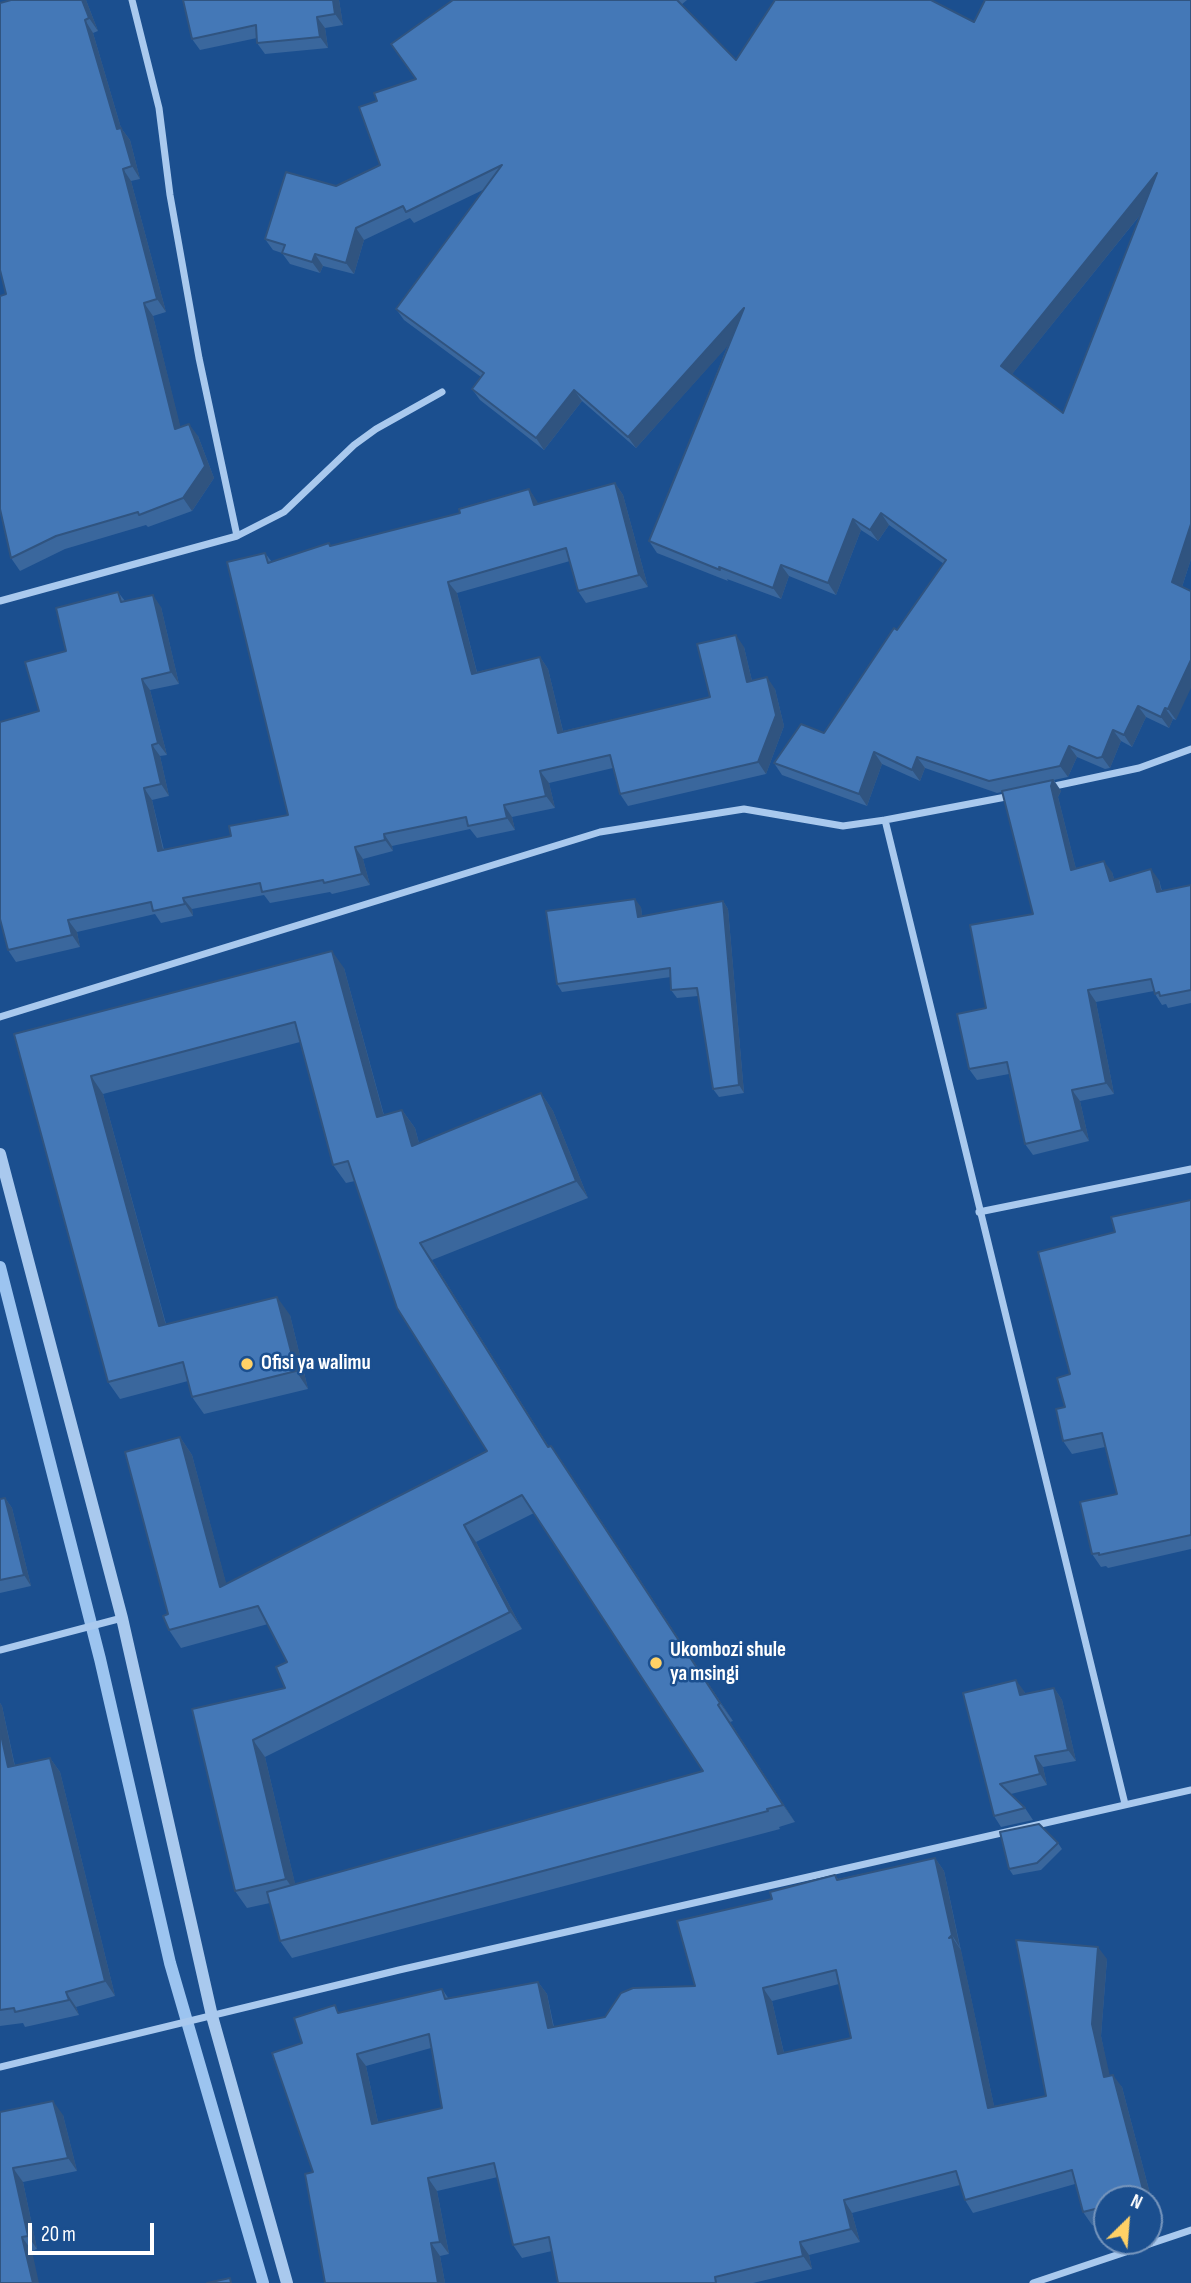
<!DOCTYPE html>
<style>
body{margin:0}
#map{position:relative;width:1191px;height:2283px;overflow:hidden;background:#1b4f8f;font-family:"Sofia Sans Condensed",sans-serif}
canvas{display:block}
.north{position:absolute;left:1093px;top:2185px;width:70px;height:70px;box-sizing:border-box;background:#1b4f8f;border:2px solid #7695bc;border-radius:50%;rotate:25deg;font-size:19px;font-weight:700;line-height:28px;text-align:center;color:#fff}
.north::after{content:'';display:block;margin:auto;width:24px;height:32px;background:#ffd166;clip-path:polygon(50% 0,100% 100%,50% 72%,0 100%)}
.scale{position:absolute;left:28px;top:2223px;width:126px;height:32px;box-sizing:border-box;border:4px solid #fff;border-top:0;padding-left:9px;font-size:21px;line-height:24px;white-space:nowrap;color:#fff;-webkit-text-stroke:5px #1b4f8f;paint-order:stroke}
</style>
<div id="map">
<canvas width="1191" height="2283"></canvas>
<div class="north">N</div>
<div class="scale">20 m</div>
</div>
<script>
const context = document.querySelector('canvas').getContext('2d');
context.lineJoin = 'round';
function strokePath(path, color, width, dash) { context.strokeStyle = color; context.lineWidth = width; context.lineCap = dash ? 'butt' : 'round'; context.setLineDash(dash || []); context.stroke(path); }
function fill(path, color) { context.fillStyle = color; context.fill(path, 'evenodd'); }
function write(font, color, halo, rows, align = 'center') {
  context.font = font + ' "Sofia Sans Condensed",sans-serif'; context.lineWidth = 5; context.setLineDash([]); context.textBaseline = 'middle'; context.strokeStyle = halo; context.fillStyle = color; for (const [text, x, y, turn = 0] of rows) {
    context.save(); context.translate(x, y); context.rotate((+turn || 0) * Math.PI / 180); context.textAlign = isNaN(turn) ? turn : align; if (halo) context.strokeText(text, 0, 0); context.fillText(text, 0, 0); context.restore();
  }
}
strokePath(new Path2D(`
 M0,1267L100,1659L170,1963L263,2283`), '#9cc4f0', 12);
strokePath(new Path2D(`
 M132,0L159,108L170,195L199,358L237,536
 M0,601L237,536L284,512L354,445L376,429L442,392
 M1050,787L1139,768L1191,749
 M885,820L1125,1804
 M0,1017L600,832L744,809L843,826L885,820L1011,796
 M979,1212L1191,1169
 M0,1650L122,1618
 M0,2067L399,1970L1191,1790
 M1033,2283L1191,2230`), '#a9c9ee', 7);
strokePath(new Path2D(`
 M0,1154L122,1618L212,2016L287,2283`), '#a9c9ee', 12);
fill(new Path2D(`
 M11,0H86L98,31L93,33L121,128L130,140L140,179L131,181L166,312L153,316L180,427L198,436L214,478L192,511L148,527L146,525L65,549L20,571L11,558L6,294Z
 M339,0L343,25L325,28L328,48L265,54L257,43V38L200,50L192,39Z
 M453,0H687L681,5L736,60L974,22L1191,0V559L1182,587L1176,720L1173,719L1169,728L1146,717L1132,747L1121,741L1110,768L1105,769L1077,757L1068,777L1054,780L1061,791L1058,797L1076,869L1112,872L1114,879L1159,880L1162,891L1191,885V1003L1168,1008L1166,1004L1162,1005L1155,994L1154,991L1096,1002L1114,1094L1080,1101L1089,1141L1033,1155L1025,1144L1009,1074L977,1080L969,1069L986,1008L1033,914L1002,792L997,793L925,768L920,781L882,764L867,806L782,775L774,763L824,733L944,564L889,525L878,541L861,530L836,595L789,576L781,599L727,579L728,581L657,553L649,541L728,345L636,448L582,401L544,450L480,400L472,389L481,377L404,320L396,309L485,189L414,223L410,218L364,240L354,274L323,266L320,273L290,264L282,253L273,250L265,239L336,186L380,165L377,101L415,79ZM1141,214L1063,413L1012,374Z
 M615,483L623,495L648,587L586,603L578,591L570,561L457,593L477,672L540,657L548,669L563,731L710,697L744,647L752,681L775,689L784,726L766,774L628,806L620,794L613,768L549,783L555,808L512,817L515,830L477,838L470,829L392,846L393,851L363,859L370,885L332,894L330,892L270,903L264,895L192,909L193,916L161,923L155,914L77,932L80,947L16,962L8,950L39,711L66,651L118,592L125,601L161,607L179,684L150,690L167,755L160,756L169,796L152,800L164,850L231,836L288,815L265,553L272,562L460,513L529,489L538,504Z
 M723,901L728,909L744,1093L719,1097L713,1089L698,996L677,998L671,990V977L562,992L557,984L641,907L642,917Z
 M344,968L384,1115L402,1110L415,1128L419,1143L541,1093L553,1111L588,1198L432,1260L549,1447L551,1446L563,1463L733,1721L730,1722L795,1822L779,1827L780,1829L292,1958L280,1941L270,1903L247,1908L235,1891L192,1709L285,1688L287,1662L268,1624L181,1648L169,1630L168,1614L180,1437L192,1455L226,1584L487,1451L355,1181L346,1183L333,1165L300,1042L103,1094L166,1324L290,1315L308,1389L204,1414L192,1397L188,1381L120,1399L108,1382L14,1034ZM534,1513L703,1771L295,1884L265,1757L522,1629L476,1542Z
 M1191,1200V1549L1108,1568L1106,1566L1101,1567L1092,1554L1117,1494L1105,1447L1072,1454L1063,1441L1065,1407L1070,1374L1115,1232Z
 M5,1498L12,1508L31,1586L0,1593V1499Z
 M1054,1688L1062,1700L1076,1761L1043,1767L1047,1785L1011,1794L1025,1808L1033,1820L1001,1827L994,1816L963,1693L1024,1691L1025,1694Z
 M0,1703L2,1706L15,1766L50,1758L60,1772L115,1996L76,2007L79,2015L25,2027L23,2023L0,2026Z
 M1058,1843L1062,1849L1041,1870L1013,1875L1009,1869Z
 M935,1858L944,1871L994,2106L1046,2096L1107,1959L1101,2036L1109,2076L1122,2087L1154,2209L1149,2210V2199H1107V2221L1092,2225L1083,2212L1075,2184L973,2213L965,2200L960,2185L852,2213L860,2242L809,2255L812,2269L753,2283H558L552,2251L522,2258L513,2245L498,2177L437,2191L449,2254L440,2256L445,2283H325L313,2172L302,2043L340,2013L442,1989L449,1999L538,1982L547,1994L554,2027L605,2017L695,1986L772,1899L835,1875L838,1879ZM839,1984L851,2038L784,2053L772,2001ZM431,2048L442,2108L378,2122L366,2066Z
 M0,2112L63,2115L77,2171L23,2182L37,2249L32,2251L0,2283Z`), '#3a679d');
fill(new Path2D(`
 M82,0H86L98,31L89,18Z
 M333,0H339L343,25L335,14Z
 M317,17L325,28L328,48L320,37Z
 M85,20L93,33L121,128L130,140L140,179L132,166L117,129Z
 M123,169L131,181L166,312L157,299Z
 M1157,173L1165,184L1009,378L1001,366Z
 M356,228L364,240L354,274L346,263Z
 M315,254L323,266L320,273L312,262Z
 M144,303L153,316L184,441L175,429Z
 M744,308L752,319L636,448L628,437Z
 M574,390L582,401L544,450L536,438Z
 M189,424L198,436L214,478L192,511L183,498Z
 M615,483L623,495L648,587L639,575Z
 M529,489L537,501L542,516L534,505Z
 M881,513L889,525L878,541L870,530Z
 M853,519L861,530L836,595L828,583Z
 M1191,524V559L1180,593L1172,582Z
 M781,565L789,576L781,599L773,588Z
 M448,582L457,593L480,685L472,674Z
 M153,595L161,607L179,684L171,672Z
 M736,635L744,647L755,694L747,682Z
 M540,657L548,669L566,744L558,733Z
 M1191,660V688L1176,720L1168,709Z
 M767,677L775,689L784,726L766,774L758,762Z
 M142,679L150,690L167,755L158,743Z
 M1138,706L1146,717L1132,747L1124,735Z
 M1165,708L1173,719L1169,728L1161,717Z
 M1113,730L1121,741L1110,768L1102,757Z
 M152,745L160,756L169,796L161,784Z
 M1069,746L1077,757L1068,777L1060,766Z
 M874,752L882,764L867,806L859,794Z
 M917,757L925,768L920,781L912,770Z
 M540,771L549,783L555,808L546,796Z
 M1053,780L1061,791L1058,797L1079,881L1071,870L1051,786Z
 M144,788L152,800L166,863L158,851Z
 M504,805L512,817L515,830L507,818Z
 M384,834L392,846L393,851L385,840Z
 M355,847L363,859L370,885L362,874Z
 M1104,861L1112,872L1118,892L1110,881Z
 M1151,869L1159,880L1164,904L1157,892Z
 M183,898L192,909L193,916L185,904Z
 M635,899L641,907L643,925L638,917Z
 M723,901L728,909L744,1093L739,1085Z
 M68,920L77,932L80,947L72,935Z
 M332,951L344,968L389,1135L377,1117Z
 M1088,990L1096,1002L1114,1094L1106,1083Z
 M91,1076L103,1094L171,1344L159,1326Z
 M1072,1090L1080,1101L1089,1141L1082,1130Z
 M541,1093L553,1111L588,1198L576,1181Z
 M402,1110L415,1128L424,1163L412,1146Z
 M420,1243L432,1260L560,1465L548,1447Z
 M277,1297L290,1315L308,1389L296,1371Z
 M180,1437L192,1455L232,1605L220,1587Z
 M551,1446L563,1463L733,1721L720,1703Z
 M5,1498L12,1508L31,1586L24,1575Z
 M464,1525L476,1542L522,1629L510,1612Z
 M1016,1680L1024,1691L1028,1707L1020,1695Z
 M1054,1688L1062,1700L1076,1761L1068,1750Z
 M0,1703L2,1706L18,1782L8,1767L0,1730Z
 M718,1705L730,1722L795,1822L783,1805Z
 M253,1740L265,1757L298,1896L286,1879Z
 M1035,1756L1043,1767L1047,1785L1040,1774Z
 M50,1758L60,1772L115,1996L105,1981Z
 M935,1858L944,1871L960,1948L952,1935Z
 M952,1937L961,1950L997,2120L988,2108Z
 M1098,1947L1107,1959L1101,2036L1113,2090L1104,2077L1092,2024Z
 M538,1982L547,1994L556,2041L548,2028Z
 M763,1988L772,2001L787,2067L778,2054Z
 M66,1992L76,2007L79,2015L69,2000Z
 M357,2054L366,2066L381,2136L372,2124Z
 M1113,2075L1122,2087L1154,2209L1149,2202V2199H1147L1145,2197Z
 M53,2101L63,2115L77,2171L68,2158Z
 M13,2168L23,2182L37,2249L28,2236Z
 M428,2178L437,2191L449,2254L440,2242Z
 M844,2200L852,2213L860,2242L851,2229Z
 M22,2237L32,2251L39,2283H33Z
 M800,2242L809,2255L812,2269L803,2256Z
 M431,2243L440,2256L445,2283H438Z`), '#305480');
const building = new Path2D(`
 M11,0H82L89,18L85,20L117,129L121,128L132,166L123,169L157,299L144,303L175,429L189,424L205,466L183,498L139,515L138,512L56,536L11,558L0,509V296L6,294L0,270V3Z
 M183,0H333L335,14L317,17L320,37L257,43L256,25L192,39Z
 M453,0H677L736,60L775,0H931L974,22L985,0H1191V524L1172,582L1191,591V660L1168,709L1165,708L1161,717L1138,706L1124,735L1113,730L1102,757L1097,758L1069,746L1060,766L989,781L917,757L912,770L874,752L859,794L774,763L801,724L824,733L894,628L897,630L946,560L881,513L870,530L853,519L828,583L781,565L773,588L719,567L720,570L649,541L744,308L628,437L574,390L536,438L472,389L484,373L396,309L502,165L406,212L403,206L356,228L346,263L315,254L312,262L282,253L285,245L265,239L286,172L336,186L380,165L359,107L377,101L374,93L416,79L391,44ZM1157,173L1063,413L1001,366Z
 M615,483L639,575L578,591L566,548L448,582L472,674L540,657L558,733L710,697L697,644L736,635L747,682L767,677L776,715L758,762L620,794L610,755L540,771L546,796L504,805L507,818L468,826L466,817L384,834L385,840L355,847L362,874L324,883L323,880L262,892L260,883L183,898L185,904L153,911L151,902L68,920L72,935L8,950L0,919V722L39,711L25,662L66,651L56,608L118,592L121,602L153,595L171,672L142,679L158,743L152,745L161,784L144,788L158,851L231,836L229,826L288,815L227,562L265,553L268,563L329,543L330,546L460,513L459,509L529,489L534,505Z
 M1053,780L1051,786L1071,870L1104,861L1110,881L1151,869L1157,892L1191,885V990L1160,996L1159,992L1155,994L1151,979L1088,990L1106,1083L1072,1090L1082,1130L1025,1144L1007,1062L969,1069L957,1014L986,1008L970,925L1033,914L1002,791Z
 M635,899L638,917L723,901L739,1085L713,1089L697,988L671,990L670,968L557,984L546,911Z
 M332,951L377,1117L402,1110L412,1146L541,1093L576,1181L420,1243L548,1447L551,1446L720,1703L718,1705L783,1805L767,1809L768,1811L280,1941L267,1892L703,1771L522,1495L464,1525L510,1612L253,1740L286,1879L235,1891L192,1709L285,1688L276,1667L287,1662L258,1606L169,1630L163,1616L168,1614L125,1452L180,1437L220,1587L487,1451L397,1308L348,1161L333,1165L295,1022L91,1076L159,1326L277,1297L296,1371L192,1397L183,1362L108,1382L14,1034Z
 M1191,1200V1535L1099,1555V1553L1092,1554L1080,1502L1117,1494L1102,1433L1063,1441L1056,1409L1065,1407L1057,1378L1070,1374L1038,1252L1115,1232L1111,1217Z
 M5,1498L24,1575L0,1580V1499Z
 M1016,1680L1020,1695L1054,1688L1068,1750L1035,1756L1040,1774L1000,1784L1025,1808L994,1816L963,1693Z
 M0,1730L8,1767L50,1758L105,1981L66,1992L69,2000L15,2012L14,2008L0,2010Z
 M1039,1824L1058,1843L1037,1863L1009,1869L1000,1832Z
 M935,1858L952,1935L949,1938L952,1937L988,2108L1046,2096L1016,1940L1098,1947L1092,2024L1104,2077L1113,2075L1145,2197L1135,2199H1107V2206L1083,2212L1072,2170L965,2200L956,2171L844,2200L851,2229L800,2242L803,2256L715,2277L716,2283H558L549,2237L513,2245L494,2163L428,2178L440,2242L431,2243L438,2283H325L305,2174L313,2172L272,2053L302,2043L294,2018L335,2005L338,2013L442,1989L445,1999L538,1982L548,2028L605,2017L621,1993L633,1988L695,1986L677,1921L772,1899L770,1892L835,1875L837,1880ZM836,1970L851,2038L778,2054L763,1988ZM429,2034L442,2108L372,2124L357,2054Z
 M53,2101L68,2158L13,2168L28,2236L22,2237L33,2283H0V2112Z
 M230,2278L231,2283H207Z`);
fill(building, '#4478b7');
strokePath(building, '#305480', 2);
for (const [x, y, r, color] of [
 [247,1364,7,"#ffd166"],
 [656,1663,7,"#ffd166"]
]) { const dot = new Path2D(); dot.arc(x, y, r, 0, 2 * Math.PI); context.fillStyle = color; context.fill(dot); strokePath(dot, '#1b4f8f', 2.5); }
write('bold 21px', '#fff', '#1b4f8f', [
 ["Ofisi ya walimu",261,1364],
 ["Ukombozi shule",670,1651],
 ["ya msingi",670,1675]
], 'left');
</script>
